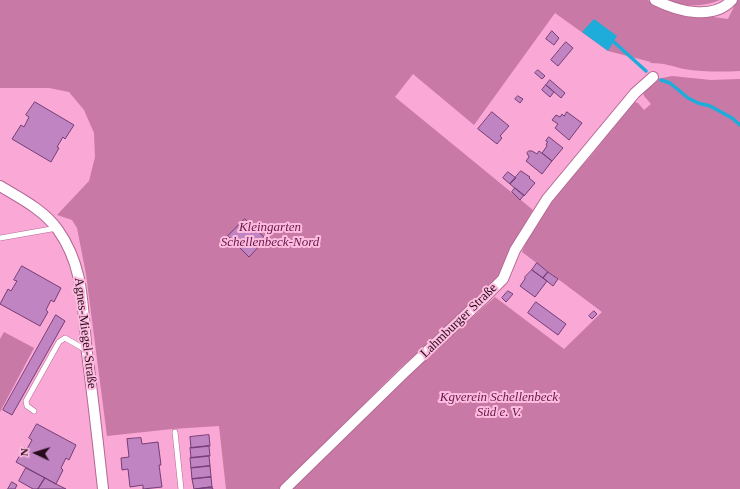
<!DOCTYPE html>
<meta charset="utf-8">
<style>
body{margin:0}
#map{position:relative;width:740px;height:489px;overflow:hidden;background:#faa8d5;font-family:"Times New Roman",serif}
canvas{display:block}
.north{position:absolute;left:16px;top:433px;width:40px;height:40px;-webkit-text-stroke:3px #febcdf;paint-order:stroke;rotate:274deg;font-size:11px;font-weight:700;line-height:16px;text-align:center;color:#280b1c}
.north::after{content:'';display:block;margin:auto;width:14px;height:18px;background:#280b1c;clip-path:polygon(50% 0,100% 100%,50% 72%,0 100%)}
</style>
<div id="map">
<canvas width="740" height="489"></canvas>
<div class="north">N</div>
</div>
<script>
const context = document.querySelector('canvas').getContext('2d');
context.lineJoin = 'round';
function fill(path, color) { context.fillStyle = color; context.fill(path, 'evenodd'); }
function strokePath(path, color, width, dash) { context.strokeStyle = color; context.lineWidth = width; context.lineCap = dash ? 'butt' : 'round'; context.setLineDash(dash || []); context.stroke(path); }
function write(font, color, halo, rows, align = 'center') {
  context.font = font + ' "Times New Roman",serif'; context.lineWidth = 4; context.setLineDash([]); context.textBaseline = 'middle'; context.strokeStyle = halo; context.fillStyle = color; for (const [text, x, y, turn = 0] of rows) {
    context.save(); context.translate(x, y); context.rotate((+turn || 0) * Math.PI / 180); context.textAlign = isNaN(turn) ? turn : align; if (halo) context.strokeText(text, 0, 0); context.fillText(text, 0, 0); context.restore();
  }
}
fill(new Path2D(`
 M0,0H647C674,12 698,15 728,19L737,0H740V71C721,72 703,72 684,69C671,66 665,63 650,63L651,62L608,51L555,13L474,125L413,74L395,97L533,210L519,234L500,274L471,305L400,368L279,489H226L219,426L172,429L107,436L86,274L77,228L72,220L57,215L89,181L95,157L94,133L84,110L69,92L49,88H0Z
 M667,0H720C704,7 683,7 667,0Z
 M672,76L711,80L740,79V489H292L410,373L495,297L564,349L602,312L522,252L529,235L561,189L589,158L634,102L638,103L644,110L651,104L644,96L643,92L652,80Z
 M4,332L34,348L0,412V339Z`), '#c879a5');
fill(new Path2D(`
 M594,19L617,36L608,51L582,32Z`), '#1eadda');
strokePath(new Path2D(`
 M614,42L646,71
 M661,80L670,83L688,98L698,103L710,106L732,118L740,125`), '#1eadda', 3.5);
const building = new Path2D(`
 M552,31L559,38L554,45L546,39Z
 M566,42L573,48L558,66L551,60Z
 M538,70L545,76L542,79L535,73Z
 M550,80L565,93L561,98L546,85Z
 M546,85L554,92L550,97L542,90Z
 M518,96L523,99L520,103L515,99Z
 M35,102L74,125L65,139L63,137L57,147L59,148L51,162L12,139L21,125L24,127L29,117L26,115Z
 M492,112L509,126L500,136L502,138L497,144L478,129Z
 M567,112L582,123L569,140L555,128L558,124L552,120L556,115L560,117L562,114L564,116Z
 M549,137L563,148L552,161L542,153L547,146L546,144L548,142L546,141Z
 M529,151H532L537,154L539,151L552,161L542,174L526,161L529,157L527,153Z
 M521,171L530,177L529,178L535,183L524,196L510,184Z
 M508,172L516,178L510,184L503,178Z
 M515,188L524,195L520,200L512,192Z
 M245,219L266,239L249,257L228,236Z
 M537,263L548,272L543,278L532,270Z
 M22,266L61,288L54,302L51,300L46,310L48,312L40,326L0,304L8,289L11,291L17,281L14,280Z
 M532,270L547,281L535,297L520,286L525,279V277Z
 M548,272L558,279L553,286L543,278Z
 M508,291L513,294L506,302L502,298Z
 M536,302L566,324L558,335L528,313Z
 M594,311L597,314L592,319L589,316Z
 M56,315L65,321L12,415L3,410Z
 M37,424L76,445L69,460L66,458L61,468L63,470L56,484L16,462L24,448L27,449L32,440L29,438Z
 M209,435L210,446L191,448L190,437Z
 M141,438L142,444L158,442L161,465H159L162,487L143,489V485L130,487L128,469L122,470L121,458L129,457L127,439Z
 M209,446L210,456L191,458L190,448Z
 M209,456L210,466L191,468L190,458Z
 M210,466L211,477L192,479L191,468Z
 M26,468L45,478L38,489H33L19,481Z
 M211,477L212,487L194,489L192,479Z
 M45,478L56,484L66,489H38Z
 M12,482L17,485L15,489H8Z
 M212,487L213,489H196Z`);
fill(building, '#bf84c1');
strokePath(building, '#743d76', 1);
const service = new Path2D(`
 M0,238L57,228
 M34,411L27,406L26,401L59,342L65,338L86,350
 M175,432L181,489`);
const minor = new Path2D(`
 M655,0C677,11 713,21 732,0
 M0,186C20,198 44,210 58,230C85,268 82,308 87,353C93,398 98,443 103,489
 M285,489L405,372L485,297L503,279L515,250L547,199L635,93L653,77`);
strokePath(service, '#b46994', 6);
strokePath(minor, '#b46994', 12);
strokePath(service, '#fff', 5);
strokePath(minor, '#fff', 10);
write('italic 13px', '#68174b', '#febcdf', [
 ["Kleingarten",270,228],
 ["Schellenbeck-Nord",270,243],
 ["Kgverein Schellenbeck",499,398],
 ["Süd e. V.",499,413]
]);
write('13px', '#280b1c', '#febcdf', [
 ["Lahmburger Straße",459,321,-44],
 ["Agnes-Miegel-Straße",85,333,83]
]);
</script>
